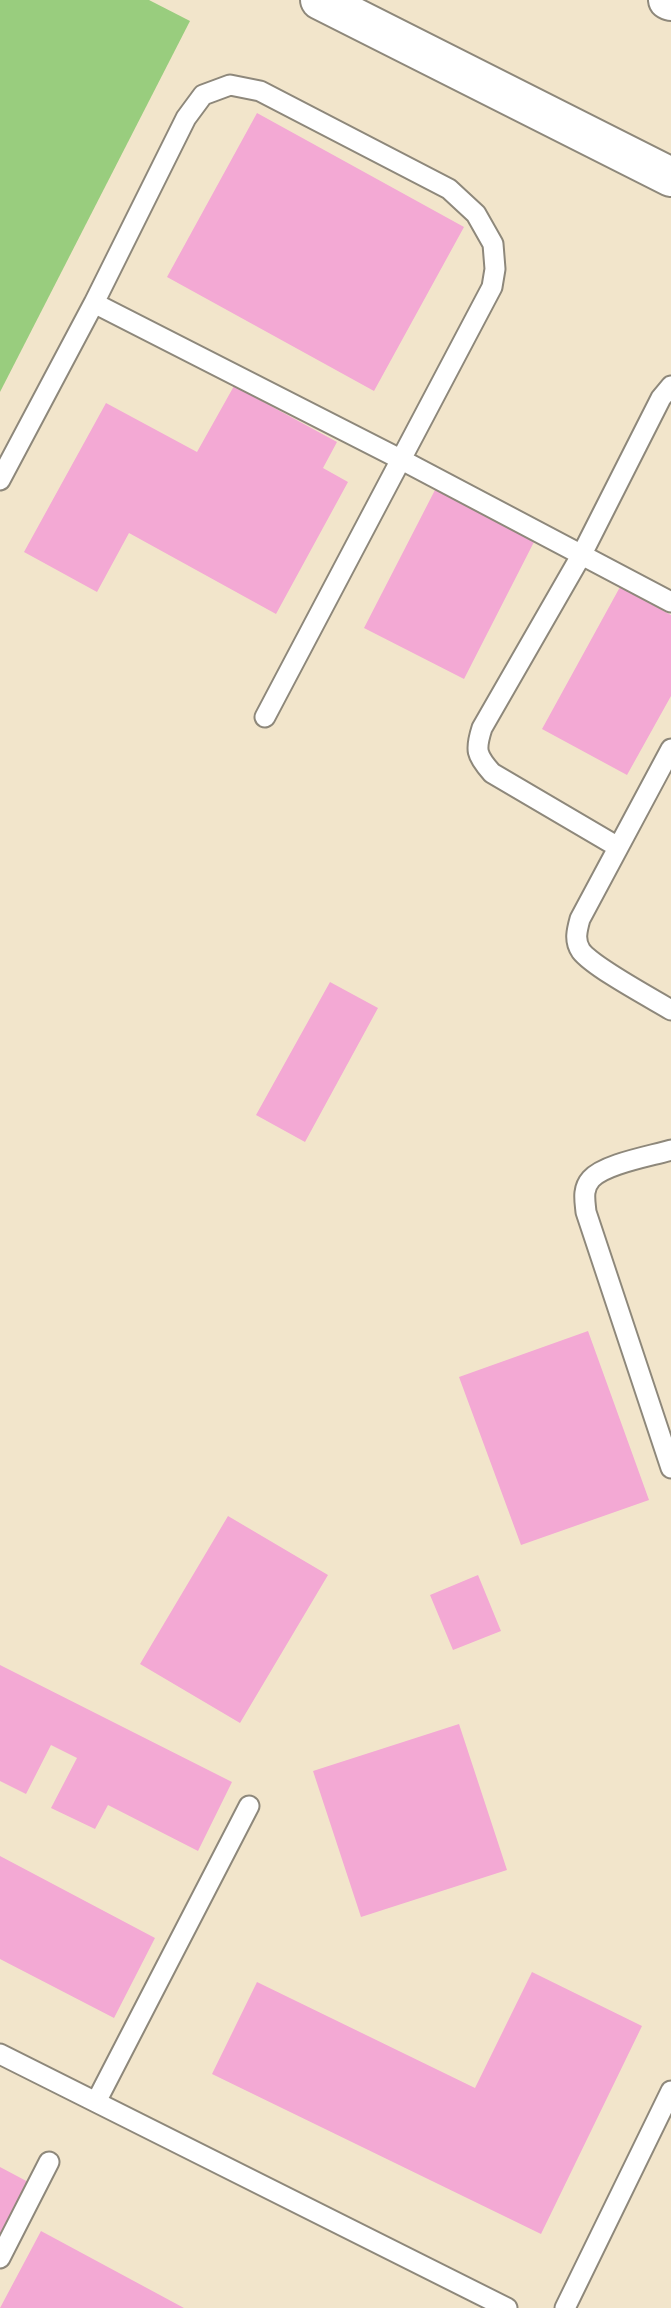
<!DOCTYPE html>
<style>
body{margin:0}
canvas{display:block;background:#f2e5cb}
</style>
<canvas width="671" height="2308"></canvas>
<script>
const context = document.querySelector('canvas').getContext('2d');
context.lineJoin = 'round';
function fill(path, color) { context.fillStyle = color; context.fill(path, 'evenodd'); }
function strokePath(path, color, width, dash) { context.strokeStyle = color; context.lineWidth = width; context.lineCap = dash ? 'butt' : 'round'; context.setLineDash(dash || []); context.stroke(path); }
fill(new Path2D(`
 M0,0H149L190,21L0,392Z`), '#99cd7e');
fill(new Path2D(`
 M257,113L464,227L374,391L167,277Z
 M234,386L337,442L323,468L348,482L276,614L129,533L97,592L24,552L106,403L197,452Z
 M435,490L535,540L464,679L364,628Z
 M620,587L671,615V696L627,775L542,729Z
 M330,982L378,1008L305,1142L256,1115Z
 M588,1331L649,1500L521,1545L459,1377Z
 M228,1516L328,1575L240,1723L140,1664Z
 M478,1575L501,1631L453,1650L430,1595Z
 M0,1665L232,1782L198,1851L108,1805L95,1829L51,1808L77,1758L51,1745L26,1794L0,1781Z
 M459,1724L507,1870L361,1917L313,1771Z
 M0,1856L155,1938L114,2018L0,1959Z
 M532,1972L642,2026L541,2234L212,2074L257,1982L475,2088Z
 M0,2167L32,2184L0,2244Z
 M41,2231L184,2308H0Z`), '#f3a9d4');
const lane = new Path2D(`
 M94,303L186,118L203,95L230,85L260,91L449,189L476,214L493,244L495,269L492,287L265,717
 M0,480L94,303L400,459L671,602
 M671,749L580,919C577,930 574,941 581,951C593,967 651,998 671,1010
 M618,847L492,773C476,755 475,750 482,728L582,554L661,398L671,386
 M671,1150C651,1156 604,1164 591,1179C582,1189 585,1201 586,1212L671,1468
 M0,2054L507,2308
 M96,2102L249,1806
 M0,2258L49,2162
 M565,2308L671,2091`);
const street = new Path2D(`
 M668,0L671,1`);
const secondary = new Path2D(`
 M320,0L671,177`);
strokePath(lane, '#8e887b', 23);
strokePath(street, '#8e887b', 42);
strokePath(secondary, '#8e887b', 42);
strokePath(lane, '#fff', 19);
strokePath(street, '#fff', 38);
strokePath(secondary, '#fff', 38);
</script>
